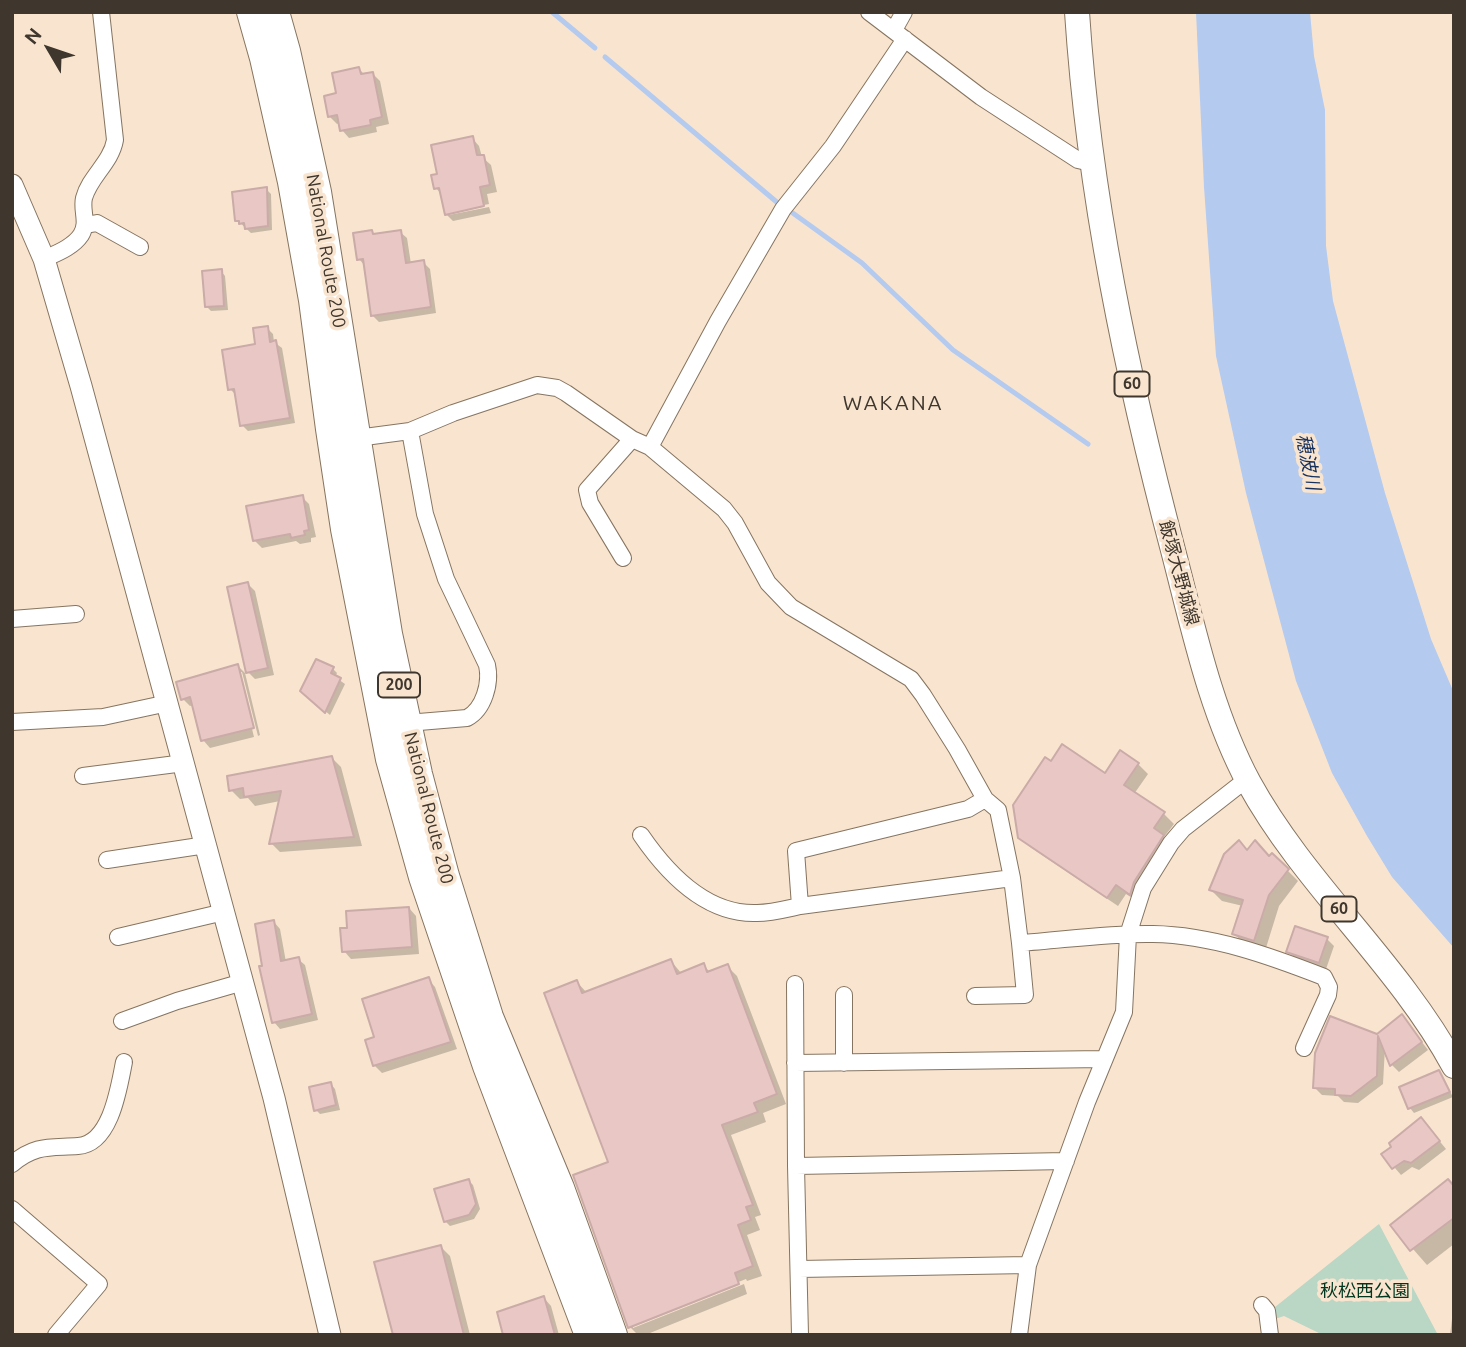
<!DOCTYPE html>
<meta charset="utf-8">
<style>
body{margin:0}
#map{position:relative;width:1466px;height:1347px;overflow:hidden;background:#f9e5cf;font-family:Ubuntu,sans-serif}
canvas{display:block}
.frame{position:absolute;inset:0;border:14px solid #3f372e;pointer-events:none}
.north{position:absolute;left:14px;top:14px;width:70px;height:70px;-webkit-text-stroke:5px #f9e5cf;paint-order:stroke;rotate:309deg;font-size:19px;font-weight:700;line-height:28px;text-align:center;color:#3f372e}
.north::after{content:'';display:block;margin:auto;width:24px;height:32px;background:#3f372e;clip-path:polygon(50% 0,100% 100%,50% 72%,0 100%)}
</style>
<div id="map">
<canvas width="1466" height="1347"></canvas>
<div class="frame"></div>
<div class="north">N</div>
</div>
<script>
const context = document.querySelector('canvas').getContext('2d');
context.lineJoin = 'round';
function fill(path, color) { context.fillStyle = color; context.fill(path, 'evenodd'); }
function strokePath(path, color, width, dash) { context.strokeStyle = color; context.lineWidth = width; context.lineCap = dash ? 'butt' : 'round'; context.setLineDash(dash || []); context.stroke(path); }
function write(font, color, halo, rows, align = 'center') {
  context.font = font + ' Ubuntu,"Noto Sans JP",sans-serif'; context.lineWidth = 7; context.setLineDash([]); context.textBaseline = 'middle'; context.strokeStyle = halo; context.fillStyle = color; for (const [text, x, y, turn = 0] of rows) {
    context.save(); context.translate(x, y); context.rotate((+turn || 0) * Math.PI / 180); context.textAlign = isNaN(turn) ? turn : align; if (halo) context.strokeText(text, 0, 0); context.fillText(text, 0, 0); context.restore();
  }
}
fill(new Path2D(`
 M1379,1224L1438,1335H1323L1284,1316L1272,1320L1270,1311Z`), '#bad6c4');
fill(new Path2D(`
 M1196,12H1310L1314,56L1325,110L1326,246L1333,301L1385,493L1431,639L1454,693V948L1392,877L1367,836L1332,773L1296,681L1246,493L1216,356L1204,187Z`), '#b4caef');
fill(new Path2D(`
 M359,69L365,75L373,74L380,81L389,124L376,127L377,132L349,138L342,130L340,123L337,124L329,116L338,95Z
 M472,138L479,146L482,157L491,165L497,192L487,194L489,204L449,212V215L489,207L491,213L453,221L446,214L442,195L436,188L440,176Z
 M266,189L271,194L272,230L251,233L237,220Z
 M372,232L375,236L400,232L407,238L411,264L423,262L430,269L436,313L379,322L372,315L365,266L359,259Z
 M221,271L225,276L228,310L211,311L207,307Z
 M267,328L273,334L274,342L282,348L295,423L248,431L242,425L236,395L230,389Z
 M302,497L309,504L316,537L311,538V542L300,544L296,541L262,548L254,540Z
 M248,584L255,591L274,675L255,679L248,672Z
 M238,666L245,673L260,735L258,736L242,672H238L254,737L210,748L203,740L194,705L190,706L183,699Z
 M333,669L337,673L335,677L345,684L330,715L307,696Z
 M332,758L341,767L362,846L280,852L271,843L280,801L255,806L248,798L240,799L231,790Z
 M1138,764L1148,774L1134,794L1164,814L1174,824L1164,837L1173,846L1140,903L1126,894L1118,906L1030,847L1019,837L1105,775Z
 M1248,851L1270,858L1272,855L1298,881L1279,906L1265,951L1245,944L1234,934L1243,906L1222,901L1211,890Z
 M409,908L416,916L419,954L351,959L344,951Z
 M274,922L280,929L286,962L298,959L305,965L318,1020L280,1029L274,1022Z
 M1327,939L1334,946L1326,969L1295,958L1288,951Z
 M671,961L682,974L703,965L711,973L727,966L737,976L786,1104L763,1113L766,1122L731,1135L761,1215L755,1217L760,1230L747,1235L762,1276L747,1281L746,1279L633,1324V1328L744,1284L747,1294L645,1335H638L630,1327L611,1163L577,982L587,993Z
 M428,979L435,987L457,1049L382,1073L374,1065L376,1038Z
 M1402,1016L1428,1050L1399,1072L1392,1065L1385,1047L1383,1084L1358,1103L1344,1102L1338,1096L1322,1095L1315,1088Z
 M1439,1072L1453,1097L1414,1113L1410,1108L1401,1088Z
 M331,1084L335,1089L340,1110L320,1114L316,1110Z
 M1428,1127L1446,1149L1419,1170L1412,1167L1401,1175L1383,1154Z
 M469,1181L473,1185L480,1209L474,1219L450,1226L445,1221Z
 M1454,1187V1244L1427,1265L1392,1225Z
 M440,1246L450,1256L470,1335H394Z
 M544,1298L551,1306L559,1335H505Z
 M1452,1319L1454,1335H1450Z`), '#0003');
strokePath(new Path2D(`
 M552,12L595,48
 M605,57L779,204
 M790,211L862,263L953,350L1088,444`), '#b4caef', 5);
const building = new Path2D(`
 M359,67L361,74L373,72L382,117L370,120L371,125L340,131L337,115L328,117L324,96L336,93L332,73Z
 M473,136L477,155H484L490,185L480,187L484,206L445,215L439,188L434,189L431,175L437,174L431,145Z
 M267,187L268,226L245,229L244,223L239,224V221H235L232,192Z
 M372,230L373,234L401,230L406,263L424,260L431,307L371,316L363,259L357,260L353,233Z
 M222,269L224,306L205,307L202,271Z
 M268,326L270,342L276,340L290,418L240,426L234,389L228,390L222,350L255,344L253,328Z
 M303,495L309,530L304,531L305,535L291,538L290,534L253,541L246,506Z
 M248,582L268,668L246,673L227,587Z
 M316,659L334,667L331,673L341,678L325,713L300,691Z
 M238,664L254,728L201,741L190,697L181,700L176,682Z
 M1062,744L1105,773L1120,750L1139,763L1124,785L1165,812L1154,828L1164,835L1134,882L1130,895L1116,885L1107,898L1018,838L1013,805L1045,757L1051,761Z
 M332,756L354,837L269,844L281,791L244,797L243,788L229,791L227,776Z
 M1239,840L1247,850L1255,840L1269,856L1272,853L1289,869L1269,895L1254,941L1232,934L1243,900L1209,890L1224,854Z
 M409,907L412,947L342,952L340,928H347L346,911Z
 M274,920L281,961L299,957L312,1014L272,1023L259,966H262L255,924Z
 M1295,926L1328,937L1319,963L1286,952Z
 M671,959L677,974L704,963L707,972L728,964L777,1094L754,1103L758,1112L722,1125L753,1205L746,1207L751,1220L738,1225L753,1266L735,1273L739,1284L628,1328L573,1175L608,1162L544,993L577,980L582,993Z
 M429,977L451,1042L373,1066L365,1040L374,1037L362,999Z
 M1402,1014L1422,1042L1390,1066L1378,1036L1377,1076L1351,1096L1335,1095V1089L1313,1088L1315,1053L1330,1016L1377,1034Z
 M1439,1070L1450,1092L1408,1109L1399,1087Z
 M331,1082L336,1105L314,1111L309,1087Z
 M1421,1117L1440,1141L1411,1163L1404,1161L1392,1169L1381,1154L1391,1147L1389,1143Z
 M469,1179L476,1204L469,1215L444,1222L434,1189Z
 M1448,1179L1454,1186V1218L1410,1251L1390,1225Z
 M441,1245L464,1335H393L374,1262Z
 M544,1296L555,1335H503L497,1312Z`);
fill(building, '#e8c7c4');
strokePath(building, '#caaba8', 2);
const street = new Path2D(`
 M869,12L981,97L1078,160L1091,163
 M894,30L904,12
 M86,225L97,223L140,247
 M44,259C57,253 73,247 81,235C89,222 81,211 84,198C90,176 111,163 115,140L101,12
 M357,438L410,431L453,413L537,385L557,388L566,393L632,439L650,447L724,509L735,523L768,583L791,607L911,679L923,695L957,749L985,799L998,810L1012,878L1020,943C1064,940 1109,933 1153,934C1212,935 1270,956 1324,977L1329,987L1328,995L1304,1048
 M650,447L718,321L783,209L833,146L905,39
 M623,558L590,503L587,490L632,439
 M12,619L76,614
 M12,722L103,717L168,703
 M407,723L467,718C484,709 491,683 487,665L446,579L425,514L410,431
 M83,776L184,763
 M985,799L968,809L796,851L800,906L1012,878
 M641,835C667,873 706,915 757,913C771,913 786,909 800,906
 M107,860L206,845
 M118,937L224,912
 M795,984L796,1166L800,1335
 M844,995V1063
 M975,996L1025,995L1020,943
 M122,1021L177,1001L243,982
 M795,1063L1104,1059
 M12,1164C36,1144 50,1148 78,1146C111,1144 119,1087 124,1062
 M796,1166L1066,1161
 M12,1209L99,1284L56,1335
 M799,1269L1028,1265
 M1262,1305L1267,1311L1270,1335
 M1019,1335L1028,1265L1087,1102L1124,1012L1128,935L1143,888L1171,843L1183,829L1247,779`);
const secondary = new Path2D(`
 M12,185L44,259L81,386L274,1098L330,1335`);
const primary = new Path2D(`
 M1077,12C1089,196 1127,376 1174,554C1194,631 1211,712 1249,783C1305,885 1398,963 1454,1066`);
const highway = new Path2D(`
 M251,12L264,58L292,182L313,300L330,429L345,529L390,759L423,877L487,1066L589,1335
 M275,12L286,51L317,192L388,634L418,774L445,876L489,1017L560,1188L613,1335`);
strokePath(street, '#867460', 18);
strokePath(secondary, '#867460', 23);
strokePath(primary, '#867460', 26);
strokePath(highway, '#867460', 30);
strokePath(street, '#fff', 16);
strokePath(secondary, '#fff', 21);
strokePath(primary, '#fff', 24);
strokePath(highway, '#fff', 28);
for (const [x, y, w] of [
 [1132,384,35],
 [399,685,42],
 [1339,909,35]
]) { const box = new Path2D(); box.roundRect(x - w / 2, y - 12.5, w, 25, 5); context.fillStyle = '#f9e5cf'; context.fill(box); strokePath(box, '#3f372e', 2); }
write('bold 16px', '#3f372e', null, [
 ["60",1132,384],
 ["200",399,685],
 ["60",1339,909]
]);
write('18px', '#3f372e', '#f9e5cf', [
 ["National Route 200",326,251,80],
 ["飯塚大野城線",1179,573,75],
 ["National Route 200",429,808,76]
]);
write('18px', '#00361e', '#f9e5cf', [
 ["秋松西公園",1365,1291]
]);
write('italic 19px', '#16305d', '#f9e5cf', [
 ["穂波川",1308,462,79]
]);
context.letterSpacing = '2px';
write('21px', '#3f372e', '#f9e5cf', [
 ["WAKANA",893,403]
]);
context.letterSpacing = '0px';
</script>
